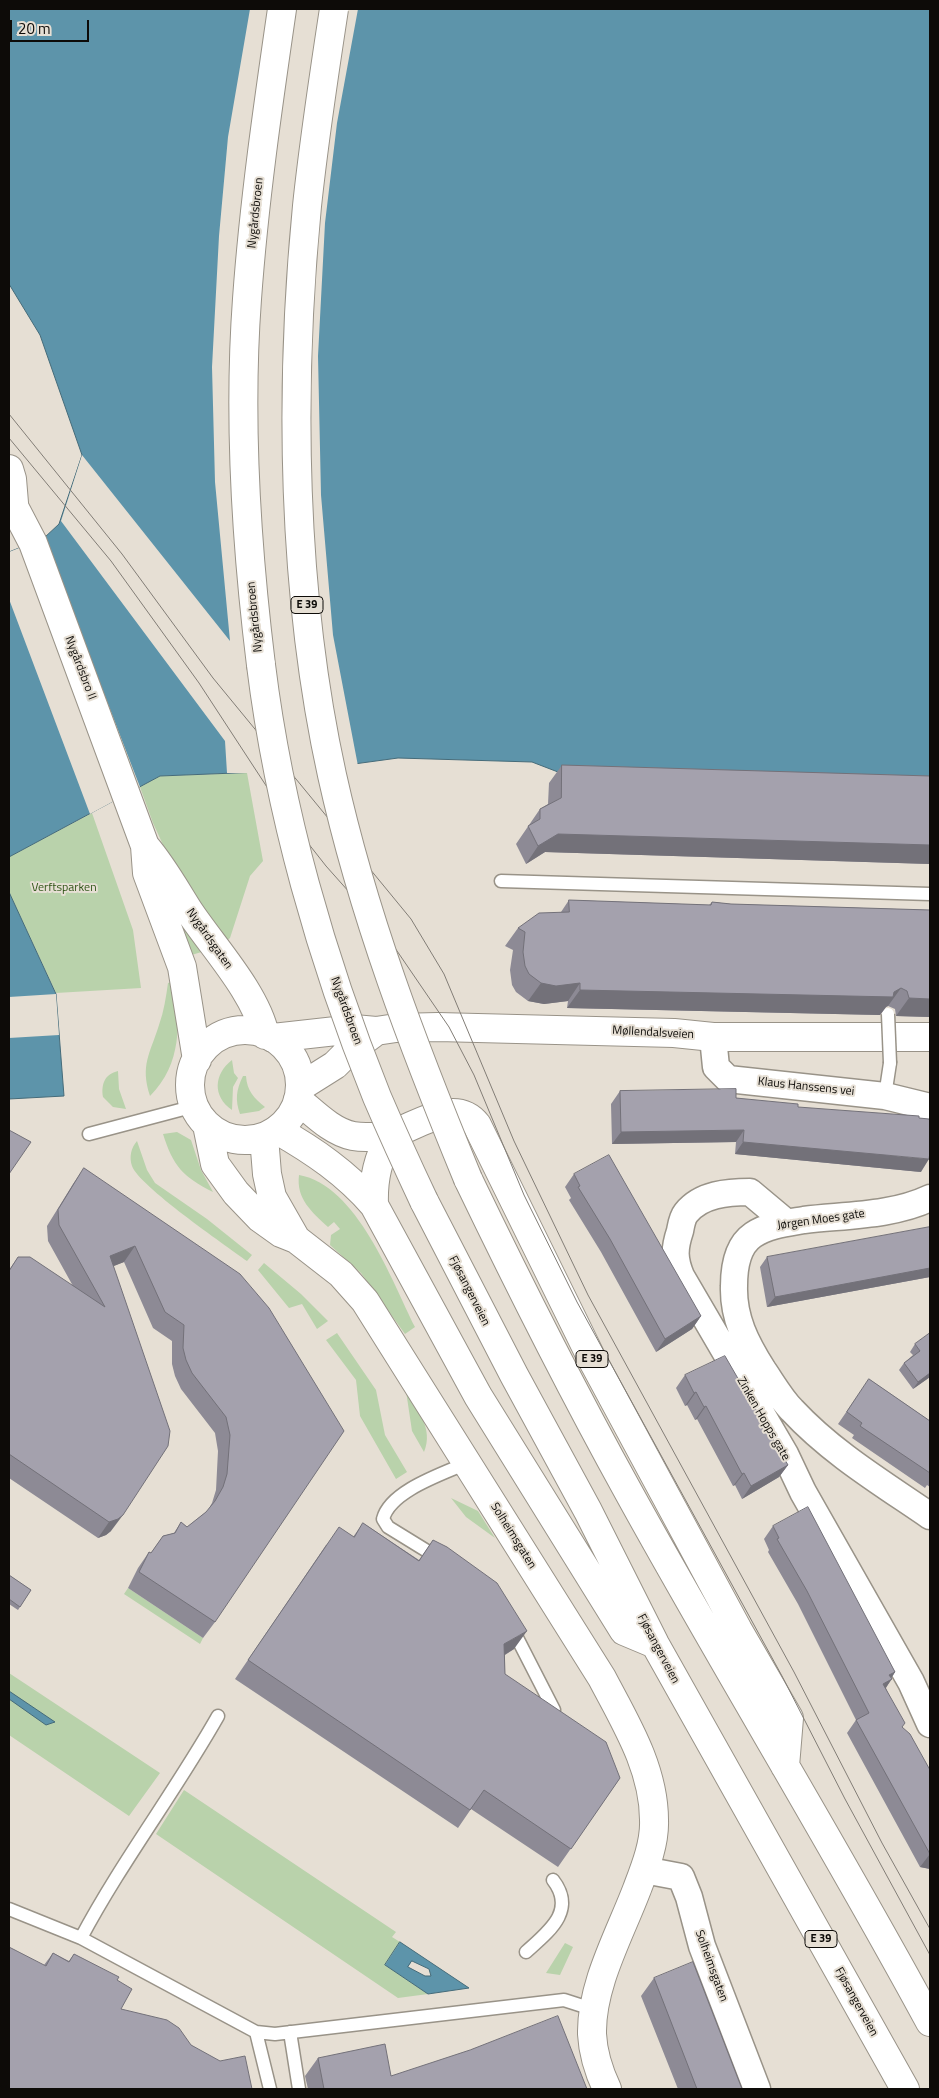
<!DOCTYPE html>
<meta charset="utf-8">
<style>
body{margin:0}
#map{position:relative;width:939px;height:2098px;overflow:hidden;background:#e6dfd4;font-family:"Titillium Web",sans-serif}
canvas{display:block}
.frame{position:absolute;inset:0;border:10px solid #0d0b08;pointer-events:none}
.scale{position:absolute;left:10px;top:20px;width:79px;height:22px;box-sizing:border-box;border:2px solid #0d0b08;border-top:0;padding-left:6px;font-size:15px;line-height:18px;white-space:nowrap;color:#0d0b08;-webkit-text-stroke:4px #e6dfd4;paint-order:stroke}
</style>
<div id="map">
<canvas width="939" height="2098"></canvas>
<div class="frame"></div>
<div class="scale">20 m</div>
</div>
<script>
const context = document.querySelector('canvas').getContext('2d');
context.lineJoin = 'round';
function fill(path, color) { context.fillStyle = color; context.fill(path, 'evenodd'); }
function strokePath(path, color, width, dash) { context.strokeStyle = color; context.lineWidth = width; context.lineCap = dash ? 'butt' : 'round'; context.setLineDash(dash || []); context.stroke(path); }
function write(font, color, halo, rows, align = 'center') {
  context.font = font + ' "Titillium Web",sans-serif'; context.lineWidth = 4; context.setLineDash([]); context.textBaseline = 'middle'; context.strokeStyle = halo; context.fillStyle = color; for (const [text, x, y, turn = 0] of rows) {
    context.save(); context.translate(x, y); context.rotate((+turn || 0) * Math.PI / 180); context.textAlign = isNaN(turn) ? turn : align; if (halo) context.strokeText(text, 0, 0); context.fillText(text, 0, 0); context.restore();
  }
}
fill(new Path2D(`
 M247,773L263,861L250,876L230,938L224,943L177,875L153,823L140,787L160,776Z
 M92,813L133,930L141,988L56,993L9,892V857Z
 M178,911L205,951L188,956L172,913Z
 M176,981C179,1023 183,1063 150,1096C140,1065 150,1054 159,1025C164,1011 166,997 168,983Z
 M232,1060L234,1073L238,1078L233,1087L232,1110C212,1096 214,1074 232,1060Z
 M118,1071L119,1089L126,1109L113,1107L103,1097C101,1084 105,1074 118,1071Z
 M243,1076H246C247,1091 254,1098 265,1107L259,1111L240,1114C235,1100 236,1090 243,1076Z
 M177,1132L191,1140L201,1170L213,1192C183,1177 173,1166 163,1134Z
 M137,1141L147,1170L155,1183L207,1219L252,1255L247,1261C225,1245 139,1186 132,1166C129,1157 131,1148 137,1141Z
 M299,1175C357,1185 392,1281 415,1327L405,1334L361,1273L330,1245L331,1235L340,1229L334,1222L328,1227C312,1212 296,1199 299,1175Z
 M264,1263L301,1294L328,1321L317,1329L302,1304L289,1308L258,1270Z
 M337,1333L376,1390L385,1435L407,1472L396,1479L360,1416L356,1380L326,1340Z
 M406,1391C417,1409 434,1429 424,1452L412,1431Z
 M451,1498L478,1511L495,1538L466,1517Z
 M128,1588L203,1638L200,1644L124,1594Z
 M9,1673L160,1773L129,1816L9,1735Z
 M184,1790L396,1932L392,1937L400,1942L385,1965L428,1994L398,1998L156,1834Z
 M565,1943L573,1947L560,1975L546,1973Z`), '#b9d2ab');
const water = new Path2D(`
 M9,9H930V794L558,772L532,762L398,758L310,770L160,776L9,857V552L44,538L59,524L82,455L40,335L9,284Z
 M9,892L56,994L64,1096L9,1099Z
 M9,1691L55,1722L46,1725L9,1699Z
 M400,1942L469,1988L428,1994L385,1965ZM412,1961L429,1969L431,1976H425L408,1967Z`);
fill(water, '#5d94aa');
strokePath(water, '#456b79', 1);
fill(new Path2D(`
 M250,9H358L337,123L325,223L318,356L321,495L333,635L358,766L310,773L253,775L252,773H227L225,741L61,521L82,455L230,641L215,482L212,367L219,236L228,137Z
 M44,538L140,787L90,814L9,599V552Z
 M56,994L59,1035L9,1038V997Z`), '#e6dfd4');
const service = new Path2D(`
 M501,881L930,894
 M885,1096L890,1063
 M89,1134L195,1106
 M440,1559L388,1527L383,1519C390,1491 442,1474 467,1463
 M511,1626L554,1710
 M9,1909L81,1938L256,2032L275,2034L564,2000L595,2010
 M81,1938C122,1861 175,1792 218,1716
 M526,1952C548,1932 577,1911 553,1880
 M256,2032L270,2089
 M290,2032L299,2089`);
const minor = new Path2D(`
 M713,1037L716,1067L728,1079L885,1096L930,1107
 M930,1198C892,1216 846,1215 804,1220C787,1223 768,1225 753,1235C737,1246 734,1267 734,1286C733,1318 746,1343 763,1370C772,1383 781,1399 792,1410C832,1453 882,1483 930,1516
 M787,1223L750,1192C728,1192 701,1194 686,1213C682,1218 681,1226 680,1231C674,1249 674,1259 681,1276L785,1454L803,1492L911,1682L930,1724
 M644,1870L681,1877L689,1897L702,1946L757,2089`);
const tertiary = new Path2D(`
 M273,1038L354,1029L376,1031L396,1028L438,1027L674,1033L713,1037H930
 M300,1087L335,1065L347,1053L375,1032`);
const secondary = new Path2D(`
 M9,469L12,479L14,503
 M9,497L33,543L145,846L147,873L182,967L197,1060
 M146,847C163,867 175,889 189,911C213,947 256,993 265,1035
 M190 1085a55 55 0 1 1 110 0a55 55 0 1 1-110 0Z
 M207,1125L215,1164L236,1193L260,1218L281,1233L296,1239L341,1274L365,1301L602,1678C625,1722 654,1768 654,1820C655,1843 645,1868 637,1889C620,1934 591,1985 592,2034C593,2054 599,2072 607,2089
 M264,1137L267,1174L272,1197L296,1239`);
const trunk = new Path2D(`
 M261,665C246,544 238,421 247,299C254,202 268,105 282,9
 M298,1100C314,1113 332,1132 353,1136C364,1138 381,1137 392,1134C417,1126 455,1097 477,1125L593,1361L738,1630L789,1718L785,1766
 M277,1130C314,1151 346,1173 374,1205L478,1396L624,1631L655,1644
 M468,1179C519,1285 572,1390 629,1493C727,1671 834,1844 930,2022
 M424,1201L514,1375L588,1511L655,1644L905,2089
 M374,1205C373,1178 378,1158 391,1134`);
strokePath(service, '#999388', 15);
strokePath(minor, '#999388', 29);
strokePath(tertiary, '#999388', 30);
strokePath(secondary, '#999388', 30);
strokePath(trunk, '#999388', 30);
strokePath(service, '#fff', 12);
strokePath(minor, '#fff', 26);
strokePath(tertiary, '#fff', 28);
strokePath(secondary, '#fff', 28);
strokePath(trunk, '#fff', 28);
strokePath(new Path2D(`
 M9,414L122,554L213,678L411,919L444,974L514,1141L588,1295L794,1672L882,1843L930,1929
 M9,438L111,561L199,683L282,810L326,866L382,929L449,1027L474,1075L524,1195L577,1302L782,1676L845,1799L930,1955`), '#827d76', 1);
const serviceBridge = new Path2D(`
 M888,1014L890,1063`);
const trunkBridge = new Path2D(`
 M334,9C324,74 314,140 307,206C289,390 292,593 332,775C363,915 414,1048 468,1179
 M261,665C279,811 322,961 377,1097C392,1132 408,1167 424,1201`);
strokePath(serviceBridge, '#999388', 15, []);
strokePath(trunkBridge, '#999388', 30, []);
strokePath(serviceBridge, '#fff', 12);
strokePath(trunkBridge, '#fff', 28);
fill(new Path2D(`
 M562,765L930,776V864L545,852L526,864L516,844L540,809L548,804L549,783Z
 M569,900L709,905L712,902L731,904L930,910V1017L896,1016L895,1009L888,1006L886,1007L880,1015L567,1008L568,1001L544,1004L528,1001L516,992L512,985L510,970L513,950L505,946L518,928L561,912Z
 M620,1091L736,1098L798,1107L921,1172L735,1154L736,1142L612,1144L611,1104Z
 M84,1168L269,1308L215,1622L203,1638L128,1588L138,1568L149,1552L151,1553L163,1536L174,1533L181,1522L187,1527L206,1512L208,1510L212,1503L216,1490L218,1451L215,1433L181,1389L175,1376L172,1364V1341L153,1328L124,1262L113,1266L111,1531L106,1535L98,1538L9,1478V1270L18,1257L73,1286L48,1241L47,1226L73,1184Z
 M574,1174L701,1316L692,1329L656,1352L601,1252L569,1200L571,1198L565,1187Z
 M930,1227V1277L767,1307L760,1267L767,1257Z
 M930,1333V1378V1377L913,1389L899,1370L904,1363L913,1355L910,1352L915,1344Z
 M685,1375L788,1465L779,1477L742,1499L735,1485L733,1486L697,1419L695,1420L687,1405L685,1406L676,1388Z
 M869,1379L930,1421V1487L927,1485L925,1488L852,1438L854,1435L838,1424Z
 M363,1523L419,1560L433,1540L514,1649L505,1655V1674L620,1778L558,1867L471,1809L458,1828L235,1679L326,1545L353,1537Z
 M773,1526L895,1672L886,1688L902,1727L930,1770V1869L920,1867L847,1733L856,1720L798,1604L768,1552L769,1550L764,1539Z
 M9,1575L31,1590L18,1610L9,1604Z
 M53,1953L69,1961L74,1954L117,1980L121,2009L191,2045L252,2089L44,1965Z
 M654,1978L742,2089H678L641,1996Z
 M318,2058L391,2076L587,2089H308L305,2076Z`), '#8d8a95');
fill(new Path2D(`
 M558,834L930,845V864L545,852L526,864L538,846Z
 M541,983H580L568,1001L544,1004L528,1001Z
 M901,988L888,1006L886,1007L880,1015L567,1008L580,990L894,992Z
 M909,998L930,999V1017L896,1016Z
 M744,1130L736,1142L612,1144L621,1132Z
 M743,1142L929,1159L921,1172L735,1154Z
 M135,1246L124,1262L99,1272L110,1256Z
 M930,1268V1277L767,1307L775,1297Z
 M701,1316L692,1329L656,1352L665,1339Z
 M930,1373V1377L913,1389L918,1382Z
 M696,1392L687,1405L685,1406L694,1393Z
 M706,1406L697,1419L695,1420L704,1407Z
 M788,1465L779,1477L742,1499L751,1486Z
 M744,1473L735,1485L733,1486L742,1474Z
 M123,1515L111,1531L106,1535L98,1538L109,1522Z
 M527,1631L514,1649L491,1663L504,1644Z
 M895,1672L889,1681L892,1679L882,1693L874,1697L889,1675Z
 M930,1854V1869L920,1867Z`), '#737179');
const building = new Path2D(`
 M562,765L930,776V845L558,834L538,846L528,826L540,819V809L561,798Z
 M569,900L711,905L712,902L731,904L930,910V999L909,998L907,991L901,988L894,992L893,997L580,990V983L556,986L541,983L529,974L525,966L523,952L525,932L518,928L539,913L569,912Z
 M736,1089V1098L798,1104V1107L919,1116V1118L929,1119L930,1122V1152L929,1159L743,1142L744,1130L621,1132L620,1091Z
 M9,1130L31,1142L9,1174Z
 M609,1155L701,1316L665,1339L610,1239L578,1187L580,1186L574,1174Z
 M84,1168L240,1274L269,1308L344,1431L215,1622L139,1572L149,1552L151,1553L163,1536L175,1533L181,1522L187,1527L206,1512L215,1501L223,1487L227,1474L230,1435L226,1417L192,1373L186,1360L183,1348L184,1325L165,1312L135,1246L110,1256L170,1431L168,1446L123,1515L118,1519L109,1522L9,1454V1271L18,1257H30L105,1307L59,1225L58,1210Z
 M930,1227V1268L775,1297L767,1257Z
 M930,1333V1373L918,1382L904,1363L920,1351L915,1344Z
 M725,1356L788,1465L751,1486L744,1473L742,1474L706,1406L704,1407L696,1392L694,1393L685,1375Z
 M869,1379L930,1421V1473L860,1426L862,1423L847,1412Z
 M808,1507L895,1672L889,1675L892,1679L883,1684L905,1723L902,1727L910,1734L930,1770V1854L856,1720L869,1713L807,1591L777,1539L779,1538L773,1526Z
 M363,1523L419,1561L433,1540L447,1547L497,1583L527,1631L504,1644L505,1674L606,1742L620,1778L571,1849L484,1790L470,1810L248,1660L339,1527L354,1537Z
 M9,1575L31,1590L20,1607L9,1599Z
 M9,1947L46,1966L53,1953L69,1962L74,1954L119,1977L117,1980L132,1989L121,2009L167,2020L179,2028L191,2045L220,2061L245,2056L252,2089H9Z
 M693,1962L742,2089H697L654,1978Z
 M558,2016L587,2089H324L318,2058L385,2044L391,2076L470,2050Z`);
fill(building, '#a4a1ad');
strokePath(building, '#737179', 1);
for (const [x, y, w] of [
 [307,605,32],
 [592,1359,32],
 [821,1939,32]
]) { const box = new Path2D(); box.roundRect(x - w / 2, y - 8.5, w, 17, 4); context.fillStyle = '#e6dfd4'; context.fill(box); strokePath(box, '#0d0b08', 1); }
write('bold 11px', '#0d0b08', null, [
 ["E 39",307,605],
 ["E 39",592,1359],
 ["E 39",821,1939]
]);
write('12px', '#0d0b08', '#e6dfd4', [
 ["Nygårdsbroen",256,213,-84],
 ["Nygårdsbroen",255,617,-96],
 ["Nygårdsbro II",80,668,69],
 ["Nygårdsgaten",209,939,55],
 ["Nygårdsbroen",346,1011,70],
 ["Møllendalsveien",653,1033,3],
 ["Klaus Hanssens vei",806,1087,6],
 ["Jørgen Moes gate",821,1220,-8],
 ["Fjøsangerveien",469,1291,63],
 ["Zinken Hopps gate",763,1419,60],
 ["Solheimsgaten",513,1536,58],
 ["Fjøsangerveien",658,1649,62],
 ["Solheimsgaten",711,1966,70],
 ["Fjøsangerveien",856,2002,61]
]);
write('12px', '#315518', '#e6dfd4', [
 ["Verftsparken",64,888]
]);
</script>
